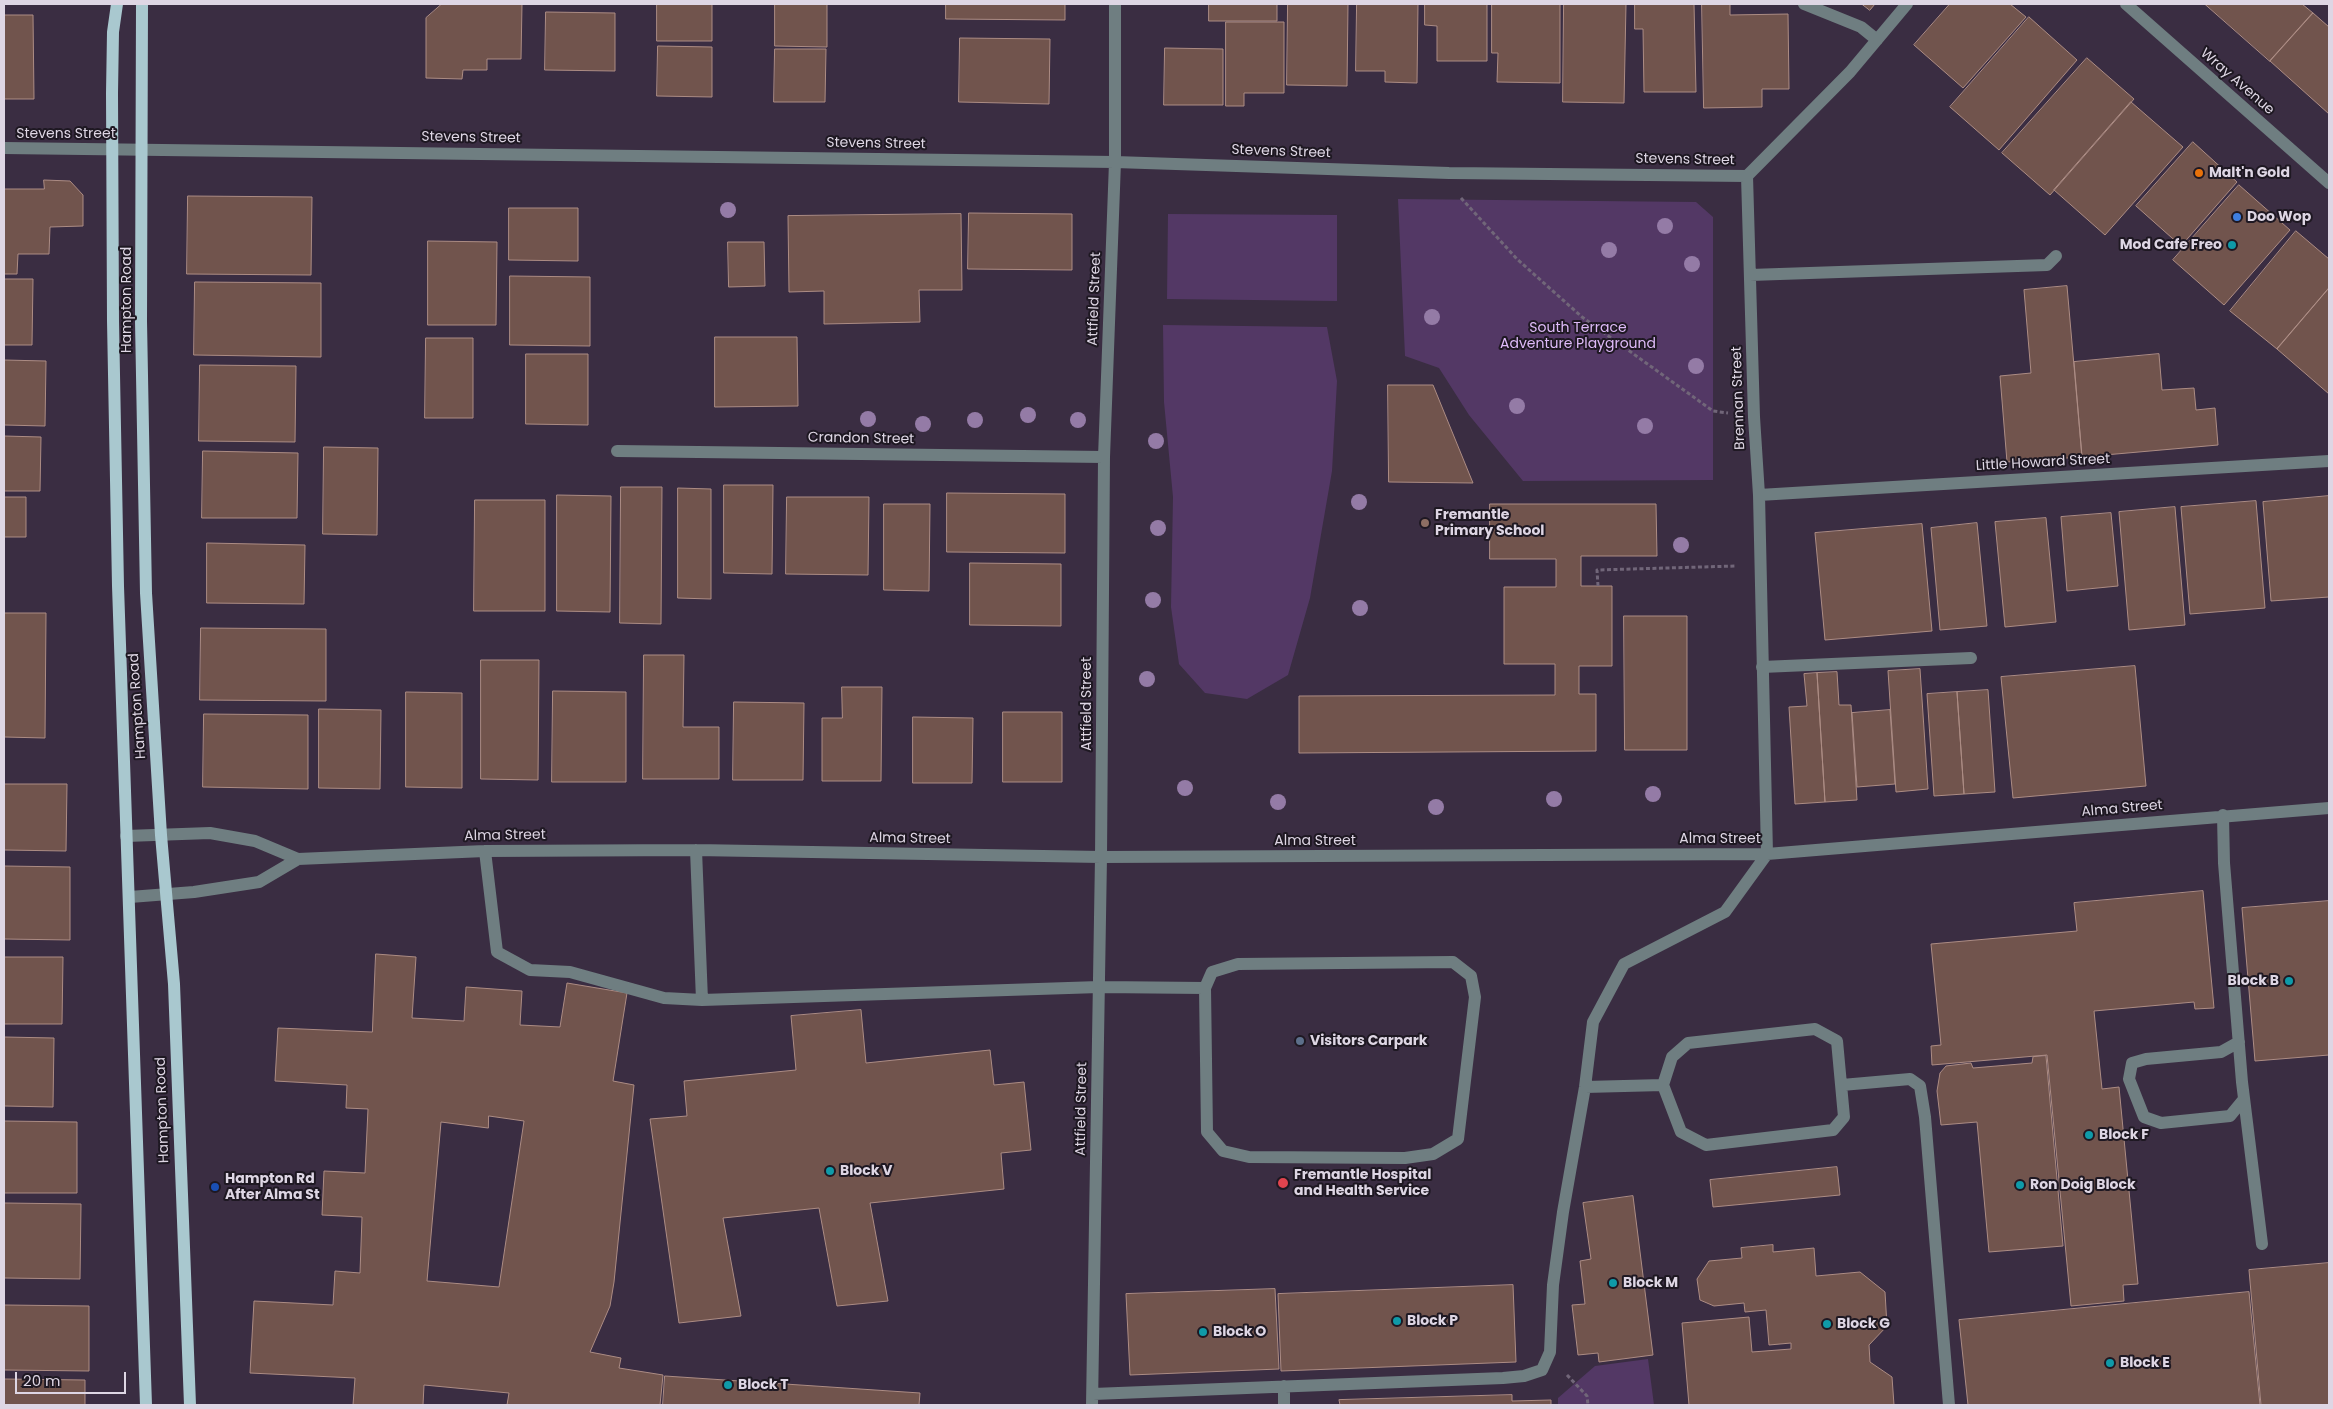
<!DOCTYPE html>
<style>
body{margin:0}
#map{position:relative;width:2333px;height:1409px;overflow:hidden;background:#3a2d42;font-family:Poppins,sans-serif}
canvas{display:block}
.frame{position:absolute;inset:0;border:5px solid #ded6e4;pointer-events:none}
.scale{position:absolute;left:15px;top:1372px;width:111px;height:22px;box-sizing:border-box;border:2px solid #ded6e4;border-top:0;padding-left:6px;font-size:15px;line-height:18px;white-space:nowrap;color:#ded6e4;-webkit-text-stroke:4px #1e1822;paint-order:stroke}
</style>
<div id="map">
<canvas width="2333" height="1409"></canvas>
<div class="frame"></div>
<div class="scale">20 m</div>
</div>
<script>
const context = document.querySelector('canvas').getContext('2d');
context.lineJoin = 'round';
function fill(path, color) { context.fillStyle = color; context.fill(path, 'evenodd'); }
function strokePath(path, color, width, dash) { context.strokeStyle = color; context.lineWidth = width; context.lineCap = dash ? 'butt' : 'round'; context.setLineDash(dash || []); context.stroke(path); }
function write(font, color, halo, rows, align = 'center') {
  context.font = font + ' Poppins,sans-serif'; context.lineWidth = 4; context.setLineDash([]); context.textBaseline = 'middle'; context.strokeStyle = halo; context.fillStyle = color; for (const [text, x, y, turn = 0] of rows) {
    context.save(); context.translate(x, y); context.rotate((+turn || 0) * Math.PI / 180); context.textAlign = isNaN(turn) ? turn : align; if (halo) context.strokeText(text, 0, 0); context.fillText(text, 0, 0); context.restore();
  }
}
fill(new Path2D(`
 M1398,199L1696,202L1713,217V480L1523,481L1469,415L1439,368L1405,356Z
 M1168,214L1337,215V301L1167,299Z
 M1163,325L1327,327L1337,381L1332,471L1310,598L1288,675L1247,699L1205,693L1179,664L1171,607L1173,497L1164,402Z
 M1648,1359L1654,1405H1558V1398L1595,1366Z`), '#533865');
const building = new Path2D(`
 M442,4H522L521,59H487V70H463L462,79L426,78V18Z
 M657,4H712V41H657Z
 M775,4H827V47L775,46Z
 M946,4H1065V20L946,19Z
 M1209,4H1277V21H1209Z
 M1288,4H1348L1347,86L1287,85Z
 M1357,4H1418L1417,83L1385,82V71H1356Z
 M1425,4H1487V61H1437V26L1425,25Z
 M1492,4H1560V83L1497,82L1498,53H1492Z
 M1564,4H1626L1624,103L1563,102Z
 M1635,4H1694L1696,92H1644L1643,29H1635Z
 M1702,4H1730V15L1788,14L1789,89H1762V107L1704,108Z
 M1862,4H1875L1870,10Z
 M1950,4H2010L2026,17L1963,88L1914,45Z
 M2205,4H2302L2313,13L2270,61Z
 M546,12L615,13V71L545,70Z
 M2313,13L2329,27V114L2270,61Z
 M4,15H33L34,99H4Z
 M2029,17L2077,60L1999,150L1950,107Z
 M1226,22H1284V93H1244V106H1226Z
 M960,38L1050,39L1049,104L959,102Z
 M658,46L712,47V97L657,96Z
 M1165,48L1223,49V105H1164Z
 M775,49H826L825,102H774Z
 M2087,58L2134,99L2050,195L2002,153Z
 M2131,102L2183,147L2105,235L2054,190Z
 M2193,142L2237,182L2181,246L2136,206Z
 M44,180L70,181L83,195V226L50,227L49,254H18L17,274H4V189H44Z
 M2239,185L2290,230L2224,305L2173,260Z
 M188,196L312,197L311,275L187,274Z
 M509,208H578V261L509,260Z
 M969,213L1072,214V270L968,269Z
 M961,214L962,290H919L920,322L824,324V291L789,292L788,216Z
 M2296,231L2329,259V288L2277,349L2230,311Z
 M428,241L497,242L496,325H428Z
 M728,242H764L765,286L729,287Z
 M510,276L590,277V346L510,345Z
 M4,279H33L32,345H4Z
 M195,282L321,283V357L194,355Z
 M2067,286L2082,457L2007,462L2000,376L2031,373L2024,290Z
 M2329,288V394L2277,349Z
 M715,337H797L798,406L715,407Z
 M426,338H473V418H425Z
 M526,354H588V425L526,424Z
 M2159,354L2162,390L2194,388L2196,410L2215,408L2218,445L2082,457L2074,362Z
 M4,360L46,361L45,426L4,425Z
 M200,365L296,366L295,442L199,441Z
 M1388,385H1433L1473,483L1389,482Z
 M4,436L41,437L40,491H4Z
 M324,447L378,448L377,535L323,534Z
 M203,451L298,453L297,518H202Z
 M724,485H773L772,574L724,573Z
 M621,487H662L661,624L620,623Z
 M678,488L711,489V599L678,598Z
 M947,493L1065,494V553L947,552Z
 M557,495L611,496L610,612L557,611Z
 M2329,496V597L2271,601L2263,502Z
 M4,497H26V537H4Z
 M787,497H869L868,575L786,574Z
 M475,500H545V611H474Z
 M2256,501L2265,608L2190,614L2181,507Z
 M884,504H930L929,591L884,590Z
 M1490,504H1656L1657,556H1581V586H1612V666H1579V694H1596V751L1299,753V696L1555,695V664H1504V587H1556V559H1490Z
 M2175,507L2185,625L2129,630L2119,512Z
 M2111,513L2118,586L2067,591L2061,517Z
 M2046,518L2056,622L2005,627L1995,522Z
 M1977,523L1987,626L1940,630L1931,528Z
 M1922,524L1932,631L1825,640L1815,533Z
 M207,543L305,545L304,604L207,603Z
 M970,563L1061,564V626L970,625Z
 M4,613H46L45,738L4,737Z
 M1624,616H1687V750H1625Z
 M201,628L326,629V701L200,700Z
 M644,655H684L683,727H719V779H643Z
 M481,660H539L538,780L481,779Z
 M2135,666L2146,786L2013,798L2001,677Z
 M1920,669L1928,789L1896,792L1888,671Z
 M1837,672L1839,705H1851L1857,800L1825,802L1817,673Z
 M1817,673L1825,802L1795,804L1789,707L1807,706L1804,674Z
 M842,687H882L881,781H822V718H842Z
 M1988,690L1995,792L1964,794L1957,692Z
 M553,691L626,692V782H552Z
 M406,692L462,693V788L406,787Z
 M1957,692L1964,794L1934,796L1927,694Z
 M734,702L804,703L803,780H733Z
 M319,709L381,710L380,789L319,788Z
 M1890,710L1895,784L1857,787L1852,713Z
 M1003,712H1062V782H1003Z
 M204,714L308,715V789L203,787Z
 M913,717L973,718L972,783H913Z
 M4,784H67L66,851L4,850Z
 M4,866L70,867V940L4,939Z
 M2203,891L2214,1008L2195,1009L2194,1002L2094,1011L2102,1089L2119,1087L2138,1284L2123,1285L2124,1301L2071,1306L2047,1055L1932,1065L1931,1046L1941,1045L1931,944L2077,931L2074,903Z
 M2329,901V1055L2255,1061L2242,908Z
 M376,954L416,957L412,1018L464,1021L466,987L522,991L520,1025L560,1027L567,983L627,993L613,1081L634,1085L614,1282L610,1306L590,1352L621,1358L619,1368L663,1375L660,1405H507L509,1393L424,1385L423,1405H353L355,1378L250,1373L254,1301L333,1305L335,1271L360,1273L362,1217L322,1215L324,1171L365,1173L368,1109L346,1108L347,1085L275,1081L278,1028L372,1032ZM489,1116L524,1121L499,1287L427,1281L441,1122L488,1128Z
 M4,957H63L62,1024H4Z
 M861,1010L866,1063L990,1050L994,1085L1024,1082L1031,1150L1001,1153L1004,1189L870,1203L888,1301L837,1306L819,1208L723,1218L741,1316L679,1323L650,1119L687,1116L684,1081L796,1070L791,1016Z
 M4,1037L54,1038L53,1107L4,1106Z
 M2046,1056L2063,1246L1989,1252L1977,1122L1941,1125L1937,1091L1940,1073L1946,1066L1971,1063L1973,1068L2032,1063L2033,1057Z
 M4,1121L77,1122V1193H4Z
 M1837,1167L1840,1195L1713,1207L1710,1180Z
 M1633,1196L1653,1355L1599,1362L1598,1353L1578,1355L1572,1305L1585,1304L1580,1261L1591,1259L1583,1203Z
 M4,1203L81,1204L80,1279L4,1278Z
 M1773,1245V1252L1814,1248L1816,1276L1860,1272L1885,1292L1887,1326L1869,1345L1870,1362L1892,1377L1894,1405H1689L1682,1323L1749,1317L1752,1352L1791,1349V1343L1769,1345L1766,1310L1745,1312L1744,1303L1714,1306L1700,1300L1697,1279L1709,1261L1742,1258L1741,1248Z
 M2329,1263V1405H2261L2249,1270Z
 M1513,1285L1516,1362L1281,1371L1278,1294Z
 M1275,1289L1279,1369L1130,1375L1126,1294Z
 M2249,1292L2260,1405H1968L1959,1320Z
 M4,1305L89,1306V1371L4,1370Z
 M665,1376L920,1393L919,1405H663Z
 M4,1379L85,1380V1405H4Z
 M1512,1395V1401L1551,1400V1405H1340L1339,1400Z`);
fill(building, '#71544d');
strokePath(building, '#ac8c84', 1);
strokePath(new Path2D(`
 M1461,198L1517,259L1582,317L1713,411L1728,413
 M1598,586L1597,570L1736,566
 M1567,1375L1587,1396L1588,1405`), '#716679', 3, [4, 2.5]);
strokePath(new Path2D(`
 M1804,4L1861,27L1877,40
 M2126,4L2329,183
 M4,148L1115,162L1449,173L1747,176
 M1750,275L2047,265L2056,256
 M617,451L1104,457
 M1759,495L2329,461
 M1762,667L1971,658
 M2223,815L2224,863L2242,1082L2262,1244
 M126,836L210,833L255,841L298,859L485,851L696,850L1101,857L1767,854L2329,808
 M696,850L702,1000
 M485,851L497,952L530,970L570,972L664,998L702,1000L1099,987L1205,988
 M130,897L194,892L259,882L298,859
 M1453,962L1471,976L1475,997L1458,1139L1433,1154L1405,1158L1249,1157L1223,1151L1207,1132L1205,988L1212,972L1238,964Z
 M1815,1029L1837,1041L1844,1117L1833,1130L1706,1145L1681,1132L1663,1085L1672,1057L1688,1043Z
 M2239,1042L2221,1052L2146,1059L2132,1063L2129,1079L2144,1117L2161,1123L2230,1116L2244,1099
 M1842,1085L1910,1079L1920,1086L1925,1117L1949,1405
 M1585,1087L1663,1085
 M1093,1394L1503,1378L1524,1376L1542,1370L1550,1352L1553,1285L1563,1212L1585,1087L1593,1022L1624,964L1725,912L1767,854L1759,495L1754,417L1747,176L1850,72L1907,4
 M1092,1405L1101,857L1104,457L1115,162V4
 M1284,1405V1386`), '#6f7e81', 12);
strokePath(new Path2D(`
 M117,4L113,32L112,93L113,321L118,586L146,1405
 M142,4L141,321L146,593L161,835L174,984L190,1405`), '#a9c8cf', 12);
context.fillStyle = '#947ba6';
for (const [x, y] of [
 [728,210],
 [1665,226],
 [1609,250],
 [1692,264],
 [1432,317],
 [1696,366],
 [1517,406],
 [1028,415],
 [868,419],
 [975,420],
 [1078,420],
 [923,424],
 [1645,426],
 [1156,441],
 [1359,502],
 [1158,528],
 [1681,545],
 [1153,600],
 [1360,608],
 [1147,679],
 [1185,788],
 [1653,794],
 [1554,799],
 [1278,802],
 [1436,807]
]) { context.beginPath(); context.arc(x, y, 8, 0, 2 * Math.PI); context.fill(); }
for (const [x, y, r, color] of [
 [2199,173,5,"#e8710a"],
 [2237,217,5,"#3f7fe0"],
 [2232,245,5,"#0f9aa8"],
 [1425,523,5,"#8d6e63"],
 [2289,981,5,"#0f9aa8"],
 [1300,1041,5,"#5c6f8a"],
 [2089,1135,5,"#0f9aa8"],
 [830,1171,5,"#0f9aa8"],
 [1283,1183,6,"#e0444e"],
 [2020,1185,5,"#0f9aa8"],
 [215,1187,5,"#1a4fb4"],
 [1613,1283,5,"#0f9aa8"],
 [1397,1321,5,"#0f9aa8"],
 [1827,1324,5,"#0f9aa8"],
 [1203,1332,5,"#0f9aa8"],
 [2110,1363,5,"#0f9aa8"],
 [728,1385,5,"#0f9aa8"]
]) { const dot = new Path2D(); dot.arc(x, y, r, 0, 2 * Math.PI); context.fillStyle = color; context.fill(dot); strokePath(dot, '#1e1822', 2); }
write('14px', '#ded6e4', '#1e1822', [
 ["Wray Avenue",2237,82,41],
 ["Stevens Street",66,134],
 ["Stevens Street",471,138,1],
 ["Stevens Street",876,144,1],
 ["Stevens Street",1281,152,2],
 ["Stevens Street",1685,160,1],
 ["Attfield Street",1095,299,-88],
 ["Hampton Road",127,300,-90],
 ["Brennan Street",1739,398,-92],
 ["Crandon Street",861,439,1],
 ["Little Howard Street",2043,463,-3],
 ["Attfield Street",1087,704,-90],
 ["Hampton Road",138,706,-94],
 ["Alma Street",2122,809,-5],
 ["Alma Street",505,836,-1],
 ["Alma Street",910,839,1],
 ["Alma Street",1720,839],
 ["Alma Street",1315,841],
 ["Attfield Street",1082,1109,-89],
 ["Hampton Road",163,1110,-92]
]);
write('bold 14px', '#ded6e4', '#1e1822', [
 ["Malt'n Gold",2209,173],
 ["Doo Wop",2247,217],
 ["Mod Cafe Freo",2222,245,"right"],
 ["Fremantle",1435,515],
 ["Primary School",1435,531],
 ["Block B",2279,981,"right"],
 ["Visitors Carpark",1310,1041],
 ["Block F",2099,1135],
 ["Block V",840,1171],
 ["Fremantle Hospital",1294,1175],
 ["and Health Service",1294,1191],
 ["Hampton Rd",225,1179],
 ["After Alma St",225,1195],
 ["Ron Doig Block",2030,1185],
 ["Block M",1623,1283],
 ["Block P",1407,1321],
 ["Block G",1837,1324],
 ["Block O",1213,1332],
 ["Block E",2120,1363],
 ["Block T",738,1385]
], 'left');
write('14px', '#debaf8', '#1e1822', [
 ["South Terrace",1578,328],
 ["Adventure Playground",1578,344]
]);
</script>
